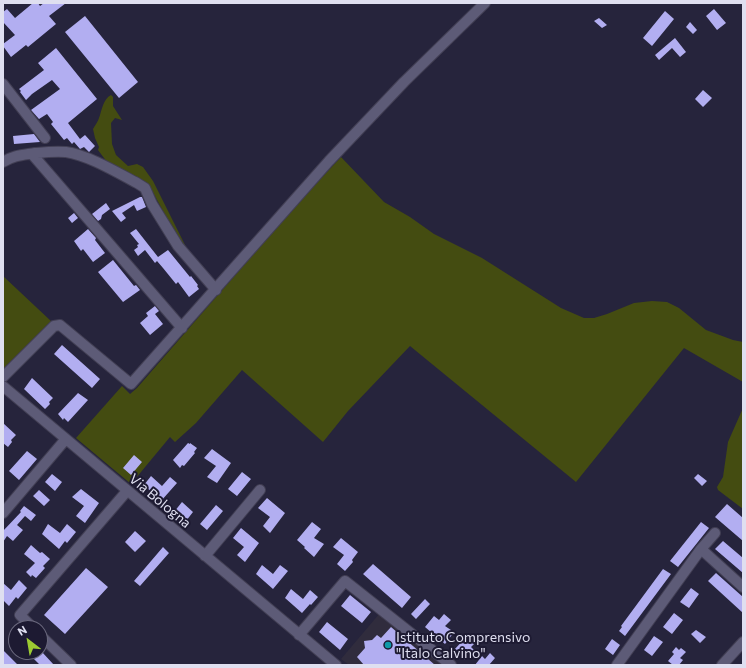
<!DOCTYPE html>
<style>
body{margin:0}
#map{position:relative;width:746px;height:668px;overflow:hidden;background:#26243c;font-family:Commissioner,sans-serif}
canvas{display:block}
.frame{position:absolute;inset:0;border:4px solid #dfdff0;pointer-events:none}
.north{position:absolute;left:8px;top:620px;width:40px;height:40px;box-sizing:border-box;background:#1d1a32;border:1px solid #6b697e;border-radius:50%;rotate:329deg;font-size:11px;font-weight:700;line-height:16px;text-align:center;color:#dfdff0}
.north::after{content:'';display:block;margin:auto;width:14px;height:18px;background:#9ccb32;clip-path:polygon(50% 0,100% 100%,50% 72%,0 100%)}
</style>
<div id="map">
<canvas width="746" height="668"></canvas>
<div class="frame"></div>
<div class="north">N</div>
</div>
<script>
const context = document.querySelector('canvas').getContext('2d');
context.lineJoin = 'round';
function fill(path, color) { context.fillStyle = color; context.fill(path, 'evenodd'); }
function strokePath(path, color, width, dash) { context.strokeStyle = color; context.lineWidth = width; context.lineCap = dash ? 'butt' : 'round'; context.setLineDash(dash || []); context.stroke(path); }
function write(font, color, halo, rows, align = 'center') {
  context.font = font + ' Commissioner,sans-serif'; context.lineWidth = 4; context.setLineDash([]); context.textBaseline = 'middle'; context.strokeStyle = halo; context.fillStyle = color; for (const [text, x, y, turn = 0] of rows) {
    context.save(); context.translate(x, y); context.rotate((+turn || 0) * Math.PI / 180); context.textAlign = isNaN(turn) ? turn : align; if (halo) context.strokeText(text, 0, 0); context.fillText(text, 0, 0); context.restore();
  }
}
fill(new Path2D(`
 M380,613L442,665H349L341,659Z`), '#302c3d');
fill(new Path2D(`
 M111,95L113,97V106L122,120L115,118L111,123L112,144L116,155L128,166L137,164L143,167L153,181L188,251L187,252L169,222L150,187L107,162L98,150L99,147L95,138L93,129C95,125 98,122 99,118C102,110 103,99 111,95Z
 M341,157L384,202L410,217L434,234L482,258L561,308L584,318H594L607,314L634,303L652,301L667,302L679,308L706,330L733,340L743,342V382L684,348L576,482L410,346L348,411L323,442L242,370L196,423L175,442L170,437L131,484L76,438L122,386L130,394L137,388L297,204Z
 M3,276L52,322L3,370Z
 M743,408V509L718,490L717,487L723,477L728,442Z`), '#444c11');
fill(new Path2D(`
 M33,3H38L40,6L44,3H66L49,16L56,24L28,47L26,45L11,57L3,46V44L15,35L3,22V12L7,9L15,18Z
 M714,9L726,23L717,30L706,16Z
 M665,11L674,19L652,46L643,38Z
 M85,16L138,82L119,98L65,32Z
 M599,18L607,25L602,28L594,21Z
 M690,22L697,30L693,34L686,27Z
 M675,38L686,52L680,57L672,48L659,60L655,55Z
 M56,48L97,99L68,123L80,139L85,135L95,146L89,152L84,147L80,149L74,142L72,144L67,138L64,140L51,124L53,122L47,114L39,119L31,110L60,89L52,80L32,94L26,100L20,92L21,91L19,89L44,70L38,63Z
 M703,90L712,98L703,107L695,99Z
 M34,134L40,142L14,144L13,136Z
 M140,197H142L146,207L137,211L134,205L122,213L126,218L121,222L112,211Z
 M106,203L110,209L102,215L101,219L98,221L92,214Z
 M74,213L78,218L72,223L68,218Z
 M88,229L96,238L95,240L105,253L93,262L83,249L81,251L74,241Z
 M136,229L158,257L168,250L190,277L191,276L198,285L197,286L199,289L189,297L178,282L176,284L163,268L157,261L155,263L145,250L138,256L134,250L138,247L137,245L139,244L130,233Z
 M113,260L134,286L136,285L140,290L123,302L98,272Z
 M155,306L159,311L155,314L163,324L150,335L140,323L148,316L146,313Z
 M62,345L100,379L92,388L54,354Z
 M32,378L53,398L49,402L50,404L45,409L24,389Z
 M78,393L88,400L68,422L64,418L63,420L58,414Z
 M3,423L16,435L11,440L12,442L8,447L3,443Z
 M188,443L190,444V443L197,448L194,452L195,453L184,466L182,465L180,468L173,460Z
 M212,449L231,463L217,483L207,477L216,466L204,458Z
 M27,451L37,459L19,480L9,471Z
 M134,455L142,462L131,475L123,468Z
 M242,472L251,479L237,496L228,489Z
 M52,474L62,482L55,491L45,482Z
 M698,474L707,481L702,486L694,478Z
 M151,476L162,486L170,477L177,483L161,501L144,485Z
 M81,489L99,503L85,523L76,516L84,506L72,497Z
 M39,490L50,500L44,506L33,496Z
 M267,498L285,513L270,533L263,526L270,517L258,508Z
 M182,502L193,512L186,521L174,512Z
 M727,504L743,518V541L715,517Z
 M216,505L223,511L207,530L200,524Z
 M24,506L36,515L31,521L25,516L17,525L23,530L13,541L7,536L3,542V531L21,512L20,511Z
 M312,522L321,529L314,538L324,544L314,557L304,548L305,547L297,540Z
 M701,522L709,528L678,567L670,561Z
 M48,524L60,533L67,524L76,532L67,543L65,541L59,549L42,534Z
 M241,528L259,543L245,562L237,555L244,547L233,538Z
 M135,531L146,541L135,552L125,542Z
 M341,538L358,552L352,560L353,562L345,571L337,564L344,555L333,547Z
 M723,541L743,558V573L715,549Z
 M31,545L40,553L42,552L50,559L43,566L45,568L36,578L32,575L31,577L26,572L35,563L24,554Z
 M163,547L169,553L140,586L134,581Z
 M373,564L411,597L402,608L363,574Z
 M262,565L273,574L280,565L288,571L273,589L256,574Z
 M86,568L108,587L65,634L44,615Z
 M663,569L671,574L625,636L619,631L622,627L621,626Z
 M716,573L743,597V613L708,581Z
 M19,580L27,588L18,599L16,597L9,606L3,600V583L11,590Z
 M691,588L699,594L689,608L680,602Z
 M291,589L303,599L310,590L318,597L311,605L310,604L302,613L285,598Z
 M350,595L371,612L362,623L341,606Z
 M425,599L430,604L416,619L411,614Z
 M674,613L683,620L672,634L663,627Z
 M444,614L451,620L445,626L454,632L445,644L425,627L434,616L439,620Z
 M327,622L348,639L340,650L319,632Z
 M391,627L435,665H364L357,657L365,648L364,641L372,640L377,635L381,638Z
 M696,630L706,637L700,643L691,634Z
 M468,635L476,642L471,647L474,650L465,660L454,650Z
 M654,636L663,642L652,656L644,650Z
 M612,639L620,645L613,655L605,649Z
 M676,647L679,650L681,648L686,652L680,658L683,660L679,665H673L668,661L674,654L672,652Z
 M3,650L18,665H3Z
 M42,652L54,665H40L33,658L37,654L39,655Z
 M490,653L495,658L489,665H475L482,656L485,659Z`), '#b2aef1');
const minor = new Path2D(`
 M3,84L45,138
 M32,154L182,328
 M3,162C14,155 23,155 35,153C46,152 56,151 66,152C88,155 118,173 137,183L145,188L152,204L178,246L216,290
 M3,377L54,326L60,325L131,384L329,161L404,82L485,3
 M3,388L4,387L336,665
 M3,513L65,440
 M701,549L743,587
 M205,556L260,490
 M33,628L20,615L127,491
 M40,635L71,665
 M299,635L345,581L451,665
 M617,665L701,549L715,533
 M722,665L743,642`);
strokePath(minor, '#423f54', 12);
strokePath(minor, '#5d5b77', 10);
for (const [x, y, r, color] of [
 [388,645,4,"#0f9aa8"]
]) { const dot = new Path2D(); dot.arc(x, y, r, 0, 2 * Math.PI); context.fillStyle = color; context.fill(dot); strokePath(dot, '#1d1a32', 1.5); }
write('14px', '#dfdff0', '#1d1a32', [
 ["Via Bologna",160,501,40]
]);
write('14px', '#dfdff0', '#1d1a32', [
 ["Istituto Comprensivo",396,637],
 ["\"Italo Calvino\"",396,653]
], 'left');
</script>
